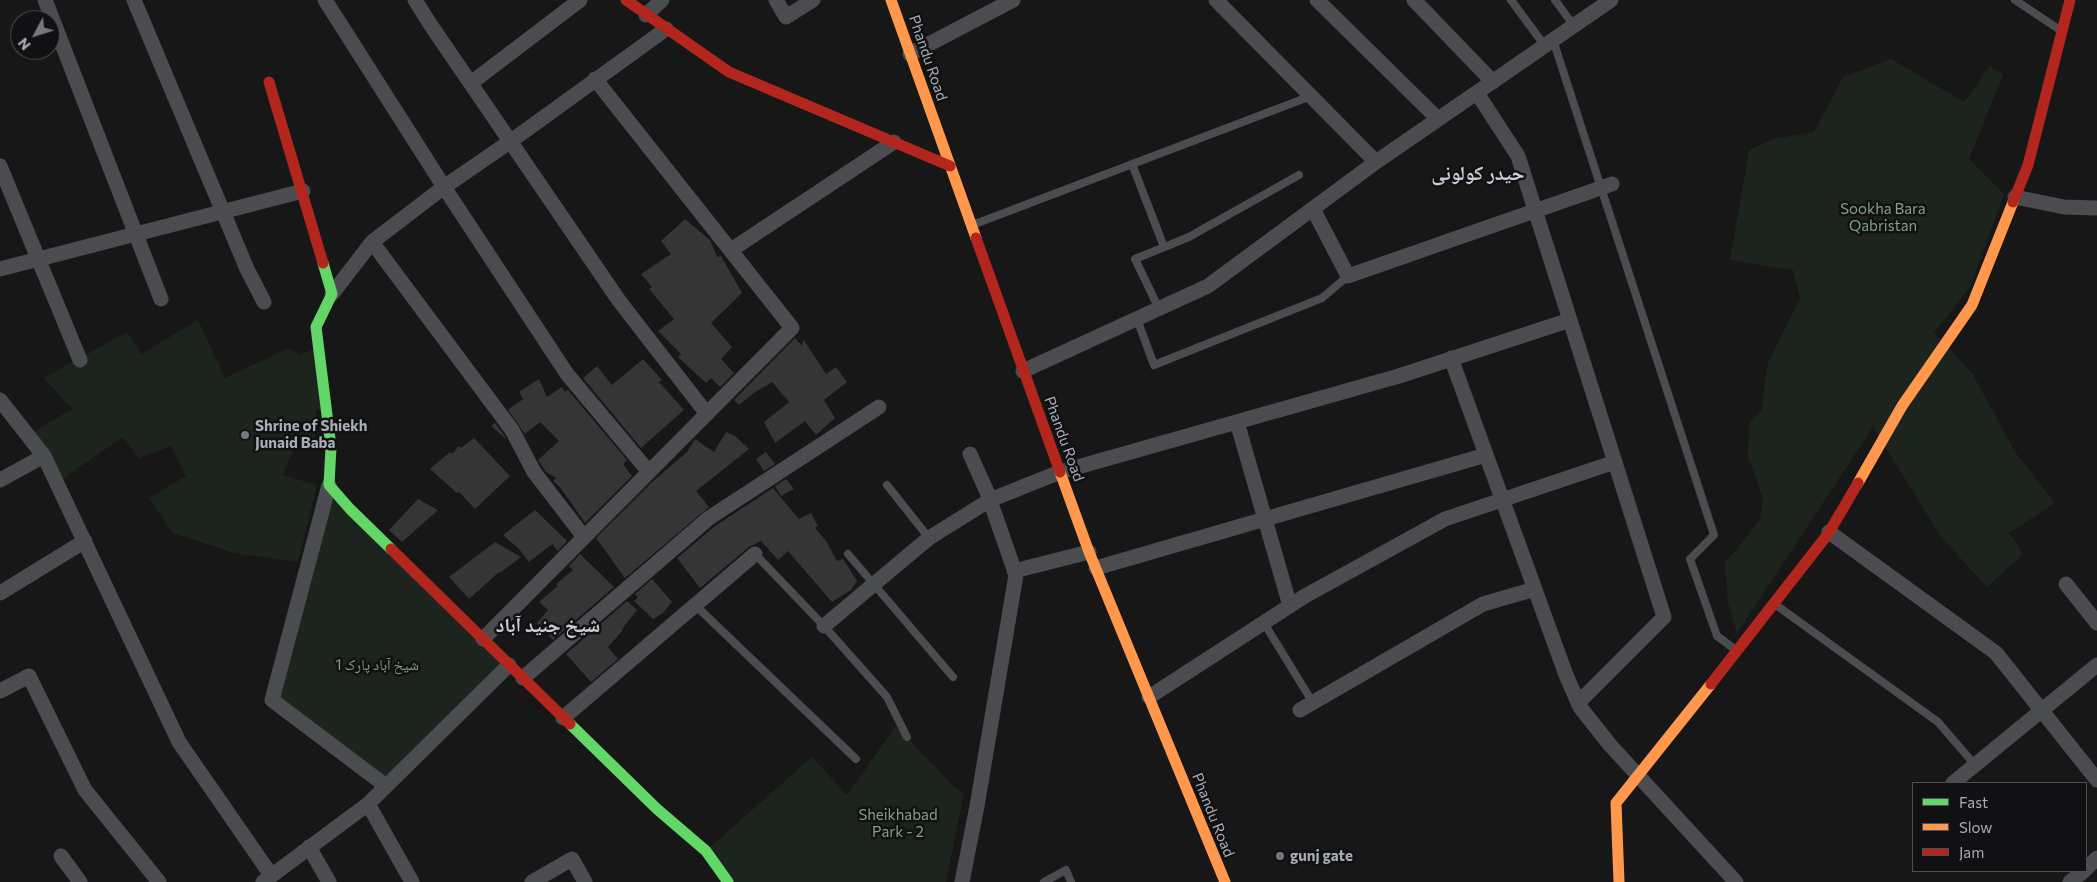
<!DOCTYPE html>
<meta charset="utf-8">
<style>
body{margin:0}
#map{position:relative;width:2097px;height:882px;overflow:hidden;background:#171717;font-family:Commissioner,sans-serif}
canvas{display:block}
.legend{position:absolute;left:1912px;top:782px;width:175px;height:90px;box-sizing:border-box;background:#111113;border:1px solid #4d4f55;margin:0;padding:6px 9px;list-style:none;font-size:15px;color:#a8adb8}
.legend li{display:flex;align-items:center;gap:10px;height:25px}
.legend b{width:25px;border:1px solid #4d4f55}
.north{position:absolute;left:10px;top:10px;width:50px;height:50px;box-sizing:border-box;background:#111113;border:1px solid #4d4f55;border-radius:50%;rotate:230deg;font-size:14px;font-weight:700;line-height:20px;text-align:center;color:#a8adb8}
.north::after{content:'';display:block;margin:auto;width:18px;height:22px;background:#757880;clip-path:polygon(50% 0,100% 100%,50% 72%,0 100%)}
</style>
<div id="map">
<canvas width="2097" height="882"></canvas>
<ul class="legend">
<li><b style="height:6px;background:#63d668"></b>Fast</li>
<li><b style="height:6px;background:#ff974d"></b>Slow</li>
<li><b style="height:6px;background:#b3261e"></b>Jam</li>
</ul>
<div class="north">N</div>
</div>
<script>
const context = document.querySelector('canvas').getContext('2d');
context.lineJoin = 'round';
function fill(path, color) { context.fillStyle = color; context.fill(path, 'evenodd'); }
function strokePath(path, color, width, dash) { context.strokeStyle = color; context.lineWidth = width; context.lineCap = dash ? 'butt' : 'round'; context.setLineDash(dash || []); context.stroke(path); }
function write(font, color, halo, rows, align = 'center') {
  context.font = font + ' Commissioner,"Noto Naskh Arabic",sans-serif'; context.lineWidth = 5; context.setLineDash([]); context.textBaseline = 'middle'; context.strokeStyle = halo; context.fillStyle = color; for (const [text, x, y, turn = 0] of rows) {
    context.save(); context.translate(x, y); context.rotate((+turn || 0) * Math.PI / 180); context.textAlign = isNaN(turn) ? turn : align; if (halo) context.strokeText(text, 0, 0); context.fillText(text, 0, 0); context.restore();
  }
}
fill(new Path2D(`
 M1891,59L1964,102L1990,66L2003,74L1969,159L2004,194L1970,287L1934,333L1972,373L2015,452L2055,503L2009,533L2023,554L1987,587L1941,537L1873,427L1737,633L1728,603L1725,563L1760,520L1763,498L1748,456L1749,423L1761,411L1768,363L1800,298L1793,270L1730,260L1749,150L1773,139L1814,132L1843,77Z
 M198,320L225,378L289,348L300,355L319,347L327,411L316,410L315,442L299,435L283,475L317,485L298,562L234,553L173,533L149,498L186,476L171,446L139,458L123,437L62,479L30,434L72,409L44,378L127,332L141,354Z
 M329,485L509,665L386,786L272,700Z
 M896,726L953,786L964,794L946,882H728L706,851L812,757L847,795Z`), '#1d241e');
fill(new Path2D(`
 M685,219L710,240L717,257L721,256L742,293L711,323L732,347L721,359L734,373L720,387L711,378L706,383L678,357L681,354L658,331L674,319L649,289L652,287L641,274L671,254L661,241Z
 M795,338L802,346L803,339L826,374L836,367L847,382L824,400L835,418L816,435L805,421L775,443L764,422L789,402L772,382L754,393L739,405L734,400Z
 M643,359L662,380L659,382L684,410L641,448L583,378L597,366L612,385Z
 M539,379L547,397L562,387L565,392L568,390L627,460L623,464L632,476L585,523L560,487L553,481L556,478L546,472L538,460L559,441L540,422L525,434L508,410L523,399L519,392Z
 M495,423L504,435L506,439L491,426Z
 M726,432L735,436L749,449L696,491L709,507L625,578L596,538L651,483L687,452L695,439L714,452Z
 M474,438L510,476L475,509L459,492L457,493L430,469L450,452L452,454L459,446L461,448Z
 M766,452L775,464L764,471L756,459Z
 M786,479L794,489L781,496L775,486Z
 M773,488L799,519L811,513L818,526L815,528L826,541L837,561L843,559L857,581L851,590L832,602L788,551L778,560L761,541L749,547L700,588L677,558L715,526Z
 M418,499L438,510L402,542L389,530Z
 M535,510L567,541L558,551L552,544L529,562L519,549L503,535Z
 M495,542L521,557L500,573L499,572L469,599L449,577Z
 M580,554L614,587L553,640L537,623L548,610L539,602L558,586L556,584L573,570L569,566Z
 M652,579L672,602L663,613L653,619L634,601L638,597L635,594Z
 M627,601L637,610L622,629L623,630L608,647L618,659L591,682L566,654Z`), '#353536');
strokePath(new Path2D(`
 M1511,0L1545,46
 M1555,0L1574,26
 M2015,0L2060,30
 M1553,40L1714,535L1690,559L1717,636L1736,650
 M1132,164L1164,247
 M975,224L1311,96
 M1159,309L1135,259L1189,237L1299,175
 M1137,319L1154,365L1322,298L1348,276
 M887,485L929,538
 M755,554L824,626L887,697L907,737
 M848,554L953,677
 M695,605L856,759
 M1776,605L1938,722L1975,765
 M1264,623L1313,703
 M1044,882L1066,870L1071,882`), '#4b4c50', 8);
strokePath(new Path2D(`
 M45,0L161,299
 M134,0L247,269L264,302
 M325,0L444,187L567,374L649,472
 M415,0L430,24L620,302L707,414
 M776,0L786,17L813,0
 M1216,0L1376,162
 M1317,0L1438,119
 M1414,0L1493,82
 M646,15L662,0
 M910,54L1013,0
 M471,83L580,0
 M1477,93L1518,156L1664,617L1578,703
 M0,166L80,360
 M2015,197L2064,207L2097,208
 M1313,209L1348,276L1612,184
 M372,242L512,430L534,472L584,537
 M731,250L894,142
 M0,269L303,191
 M332,294L372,242L444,187L511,141L666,29
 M1451,358L1566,675L1580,707L1610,745L1736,882
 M1023,371L1208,286L1376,162L1611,0
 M0,400L44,456L179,742L271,875
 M1237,422L1290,606
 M0,480L44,456
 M329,485L272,700L386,786
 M1829,532L1996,653L2097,780
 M1096,568L1486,455
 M1014,571L1089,552
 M2066,584L2097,623
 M0,593L85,541
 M824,626L929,538L990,500L1060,472L1399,376L1570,320
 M483,639L792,328L595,79
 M523,678L709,518L879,407
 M0,691L29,676L85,790L159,882
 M1149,697L1305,596L1445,519L1615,462
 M1300,710L1483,604L1535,589
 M563,718L755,554
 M1953,783L2097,665
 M368,804L412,882
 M309,847L329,882
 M61,856L80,882
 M2086,869L2097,858
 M263,882L368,804L509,665
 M532,882L572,859L585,882
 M962,882L977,806L1016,575L987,492L970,454
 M2070,882L2084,871`), '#4b4c50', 15);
strokePath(new Path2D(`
 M323,263L332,294L316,327L331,447L329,485L350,509L391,549
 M570,724L657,809L706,851L728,882`), '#63d668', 11);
strokePath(new Path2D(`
 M891,0L976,238
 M1060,472L1089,552L1225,882
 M1858,483L1902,406L1972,305L2013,202
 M1619,882L1616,803L1711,684`), '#ff974d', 11);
strokePath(new Path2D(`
 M626,0L729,72L950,166
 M269,82L323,263
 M2013,202L2028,165L2070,0
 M976,238L1060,472
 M391,549L570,724
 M1711,684L1828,534L1858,483`), '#b3261e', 11);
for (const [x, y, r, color] of [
 [245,435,5,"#757880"],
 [1280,856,5,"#757880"]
]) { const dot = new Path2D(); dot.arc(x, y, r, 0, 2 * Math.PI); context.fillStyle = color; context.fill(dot); strokePath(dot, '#111113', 2); }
write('15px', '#a8adb8', '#111113', [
 ["Phandu Road",928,58,71],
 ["Phandu Road",1064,439,70],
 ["Phandu Road",1213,815,68]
]);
write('15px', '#7fa381', '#111113', [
 ["Sookha Bara",1883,209],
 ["Qabristan",1883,226],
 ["شیخ آباد پارک 1",377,665],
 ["Sheikhabad",898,815],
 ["Park - 2",898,832]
]);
write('bold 15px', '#a8adb8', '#111113', [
 ["Shrine of Shiekh",255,426],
 ["Junaid Baba",255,443],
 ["gunj gate",1290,856]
], 'left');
write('bold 20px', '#c9ccd4', '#111113', [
 ["حیدر کولونی",1478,173],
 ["شیخ جنید آباد",548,625]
]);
</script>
